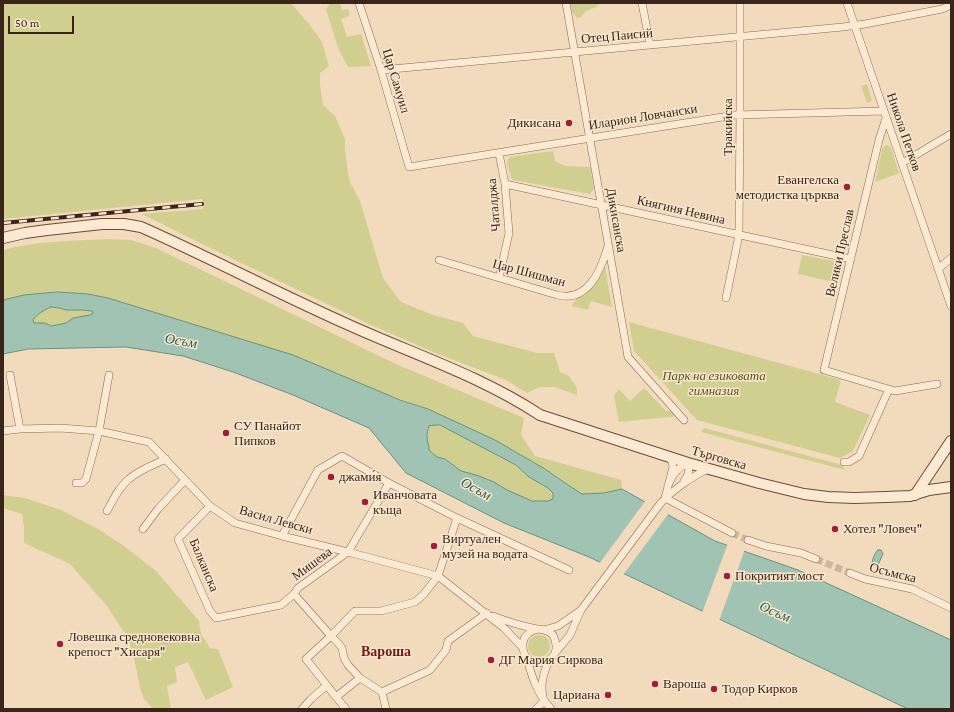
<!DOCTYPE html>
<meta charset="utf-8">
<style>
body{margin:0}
#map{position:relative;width:954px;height:712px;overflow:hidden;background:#f2dabd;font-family:"Crimson Pro",serif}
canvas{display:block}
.frame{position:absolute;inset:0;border:4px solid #3a251a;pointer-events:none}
.scale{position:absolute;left:8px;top:16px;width:66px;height:18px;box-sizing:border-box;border:2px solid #3a251a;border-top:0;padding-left:5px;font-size:12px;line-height:14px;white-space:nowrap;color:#3a251a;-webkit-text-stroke:3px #f9e6cd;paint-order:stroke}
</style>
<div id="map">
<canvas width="954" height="712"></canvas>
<div class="frame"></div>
<div class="scale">50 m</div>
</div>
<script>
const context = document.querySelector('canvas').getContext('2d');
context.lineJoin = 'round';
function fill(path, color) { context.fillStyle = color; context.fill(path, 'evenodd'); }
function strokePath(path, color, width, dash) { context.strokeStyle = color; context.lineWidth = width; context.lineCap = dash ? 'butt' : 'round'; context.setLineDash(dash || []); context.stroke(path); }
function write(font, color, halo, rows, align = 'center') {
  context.font = font + ' "Crimson Pro",serif'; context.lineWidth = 3; context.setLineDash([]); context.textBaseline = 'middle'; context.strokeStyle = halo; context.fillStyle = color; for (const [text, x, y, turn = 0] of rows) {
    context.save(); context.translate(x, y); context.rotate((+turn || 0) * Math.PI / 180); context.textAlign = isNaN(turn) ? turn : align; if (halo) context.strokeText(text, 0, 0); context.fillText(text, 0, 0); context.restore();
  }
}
fill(new Path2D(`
 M3,3H291L309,24L322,42L329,66L320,73V85L323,105L335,116L345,139V151L349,180L360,201L383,278L401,302L433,315L463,323L473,336L537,353H554L560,372L569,376L577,388V395L554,387H540L527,393L506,380L433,352L369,324L204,245L142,214L203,209L202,199L3,219Z
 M330,3H340L342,10L348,9L350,16L341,19L347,37L361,34L371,66L348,67L338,48L326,9Z
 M571,3H601L596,7L586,11L581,17L577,18L572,12Z
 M867,84L872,101L867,103L861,86Z
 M886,145H888L891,148L899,173L875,182L882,150L883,148Z
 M553,151L555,161L565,166L590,167L594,189L590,194L513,180L511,178L507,162L508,159L510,157Z
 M106,239L131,240L156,248L396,364L524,418L521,435L535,456L621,480L622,489L604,493L582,494L568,485L545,469L495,440L428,409L184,322L108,298L88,294L58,292L24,295L3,300V250C36,241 72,241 106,239Z
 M802,255L843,263L838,283L798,274Z
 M605,266L612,307L591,301L588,310L572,306C576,296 584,296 591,289C597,282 601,275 605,266Z
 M51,307L59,308L66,310H82L92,311L93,312L92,314L90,315L73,318L65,323L57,325L51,326L45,323H34L33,320C37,314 44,310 51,307Z
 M629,322L841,380L835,402L870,415L853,451L840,458L697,420L634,351Z
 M644,388L666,411H673L678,416L619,422L614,396L619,389L630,401Z
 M440,425L516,465L529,477L541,484L548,488L553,493V499L548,501H532L507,490L494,482L479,476L469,473L461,471L445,459L437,457L429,450V445L427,437L429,426Z
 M704,428L842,465L845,470L701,432Z
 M3,495L25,498L61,510L98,529L124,546L156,571L199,621L201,634L210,648L218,649L233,687L206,700L188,662L175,667L177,682L167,686L171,709H153L144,699L140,688L134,658L127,637L107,606L70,564L24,543V528L22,514L3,508Z
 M528 646a11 11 0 1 1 22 0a11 11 0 1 1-22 0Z`), '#d1cf90');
const water = new Path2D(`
 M58,292L88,294L108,298L293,355L400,400L428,409L495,440L545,469L568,485L582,494L604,493L622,489L715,541L798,570L951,640V709H908L589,557L504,523L406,473L369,428L293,395L233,372L183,356L126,347L28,349L3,354V300L24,295ZM51,307L59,308L66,310H82L92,311L93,312L92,314L90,315L73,318L66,323L57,325L51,326L45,323H34L33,320C37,314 44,310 51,307ZM440,425L516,465L529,477L541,484L548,488L553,493V499L548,501H532L507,490L494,482L479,476L469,473L461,471L445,459L437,457L429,450C429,445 427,441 427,436C427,433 428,430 429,426Z
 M878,550H881L883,554L878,565L876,566L872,564C872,560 875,552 878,550Z`);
fill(water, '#a1c3b4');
strokePath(water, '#679281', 1);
fill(new Path2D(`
 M646,500L669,513L623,575L599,564Z
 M728,543L745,549L719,621L702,613Z`), '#f2dabd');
strokePath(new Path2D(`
 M732,533L748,540
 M816,559L850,573`), '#cdb69c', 7, [7, 3.5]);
const street = new Path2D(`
 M359,3L381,70L409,167L735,115L884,111
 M566,3L628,357L684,420
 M642,3L650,45
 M847,3L951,306
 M381,70L843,27L865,24L942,9L951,5
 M886,118L879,140L824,370L895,391L937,384
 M902,163L951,134
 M505,184L851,259
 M439,260L557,295C588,303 601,270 608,246
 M938,269L951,258
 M499,278L509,233L505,184L499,153
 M726,298L738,240L739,230L740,115V3
 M10,375L20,429
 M3,431L20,429L60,428L99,431L149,442L210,506L235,523L282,536L348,552L438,576L504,628L523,648L524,653L527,658L531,661L536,663H541L549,660L554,655L556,650V645L555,640L553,635L549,632L544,630L539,629L534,630L529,633L525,637L523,642V648
 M844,462H849L859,456L889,389
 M76,483H82L86,479L99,431L109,375
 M668,485C674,473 676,469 688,463C690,470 689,475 684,481
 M665,498L732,533
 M665,498L673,467L671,458
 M210,506L178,539L210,611L216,618L281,605L294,594L298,588L348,552L389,483
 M107,511C113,500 119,487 129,479C139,470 153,465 166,459
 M143,529L158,509L185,480
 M282,536L318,470L342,456L389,483L457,518L569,570
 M748,540L766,546L801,553L816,559
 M850,573L865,579L912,589L951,608
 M294,594L331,636L338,643L342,648L344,658L348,665L360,678L382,692L386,709
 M493,616C508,622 522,626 537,629
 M544,630L558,626L581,610
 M555,653L570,635L581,610L660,504C671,491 693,476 708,469
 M527,658C532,678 537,693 551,709
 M382,692L430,670L446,650L448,641L487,613
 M336,697L360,678
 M543,697C540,682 544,673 549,660
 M302,709L311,699L326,686
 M346,709L336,697L306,659L331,636L355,611H381L415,602L423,595L438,576L457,518
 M536,709L544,701`);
const secondary = new Path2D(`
 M3,238L25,233L47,230L102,224H124L141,227C211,258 279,294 349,325C413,354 481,376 540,415L688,463L759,483L804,494L828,497L855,498L886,497L910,496L929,490L951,487
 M915,495L951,441`);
strokePath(street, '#8c6954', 8);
strokePath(secondary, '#6e4a37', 12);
strokePath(street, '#fce9d1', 7);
strokePath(secondary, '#fce9d1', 10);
const rail = new Path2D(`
 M3,223L202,204`);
strokePath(rail, '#3a251a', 4);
strokePath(rail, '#f9e6cd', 2.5, [8]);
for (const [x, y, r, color] of [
 [569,123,4,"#a21e33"],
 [847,187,4,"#a21e33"],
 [226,433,4,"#a21e33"],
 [331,477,4,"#a21e33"],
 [365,502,4,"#a21e33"],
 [835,529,4,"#a21e33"],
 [434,546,4,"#a21e33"],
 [727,576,4,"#a21e33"],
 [60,644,4,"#a21e33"],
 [491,660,4,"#a21e33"],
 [655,684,4,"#a21e33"],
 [714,689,4,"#a21e33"],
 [608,695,4,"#a21e33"]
]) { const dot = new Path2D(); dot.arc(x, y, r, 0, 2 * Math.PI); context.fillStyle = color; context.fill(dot); strokePath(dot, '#f9e6cd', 1.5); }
write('13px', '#3a251a', '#f9e6cd', [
 ["Отец Паисий",617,36,-5],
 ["Цар Самуил",396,81,73],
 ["Иларион Ловчански",643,117,-9],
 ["Тракийска",728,127,-90],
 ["Никола Петков",904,132,71],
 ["Чаталджа",494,205,-95],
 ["Княгиня Невина",681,210,13],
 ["Дикисанска",616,220,80],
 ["Велики Преслав",840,253,-77],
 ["Цар Шишман",529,273,15],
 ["Търговска",719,458,16],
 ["Васил Левски",276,520,16],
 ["Мишева",312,564,-37],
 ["Балканска",204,565,67],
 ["Осъмска",893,573,14]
]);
write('13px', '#3a251a', '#f9e6cd', [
 ["Дикисана",561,123,"right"],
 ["Евангелска",839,180,"right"],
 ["методистка църква",839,195,"right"],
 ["СУ Панайот",234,426],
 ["Пипков",234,441],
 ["джами́я",339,477],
 ["Иванчовата",373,495],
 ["къща",373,510],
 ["Хотел \"Ловеч\"",843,529],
 ["Виртуален",442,539],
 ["музей на водата",442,554],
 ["Покритият мост",735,576],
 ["Ловешка средновековна",68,637],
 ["крепост \"Хисаря\"",68,652],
 ["ДГ Мария Сиркова",499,660],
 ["Вароша",663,684],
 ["Тодор Кирков",722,689],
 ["Цариана",600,695,"right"]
], 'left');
write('italic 13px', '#53581f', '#f9e6cd', [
 ["Парк на езиковата",714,376],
 ["гимназия",714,391]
]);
write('italic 14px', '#285b50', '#f9e6cd', [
 ["Осъм",181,341,10],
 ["Осъм",476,489,29],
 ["Осъм",775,612,24]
]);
write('bold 14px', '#6b1a15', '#f9e6cd', [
 ["Вароша",386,652]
]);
</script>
